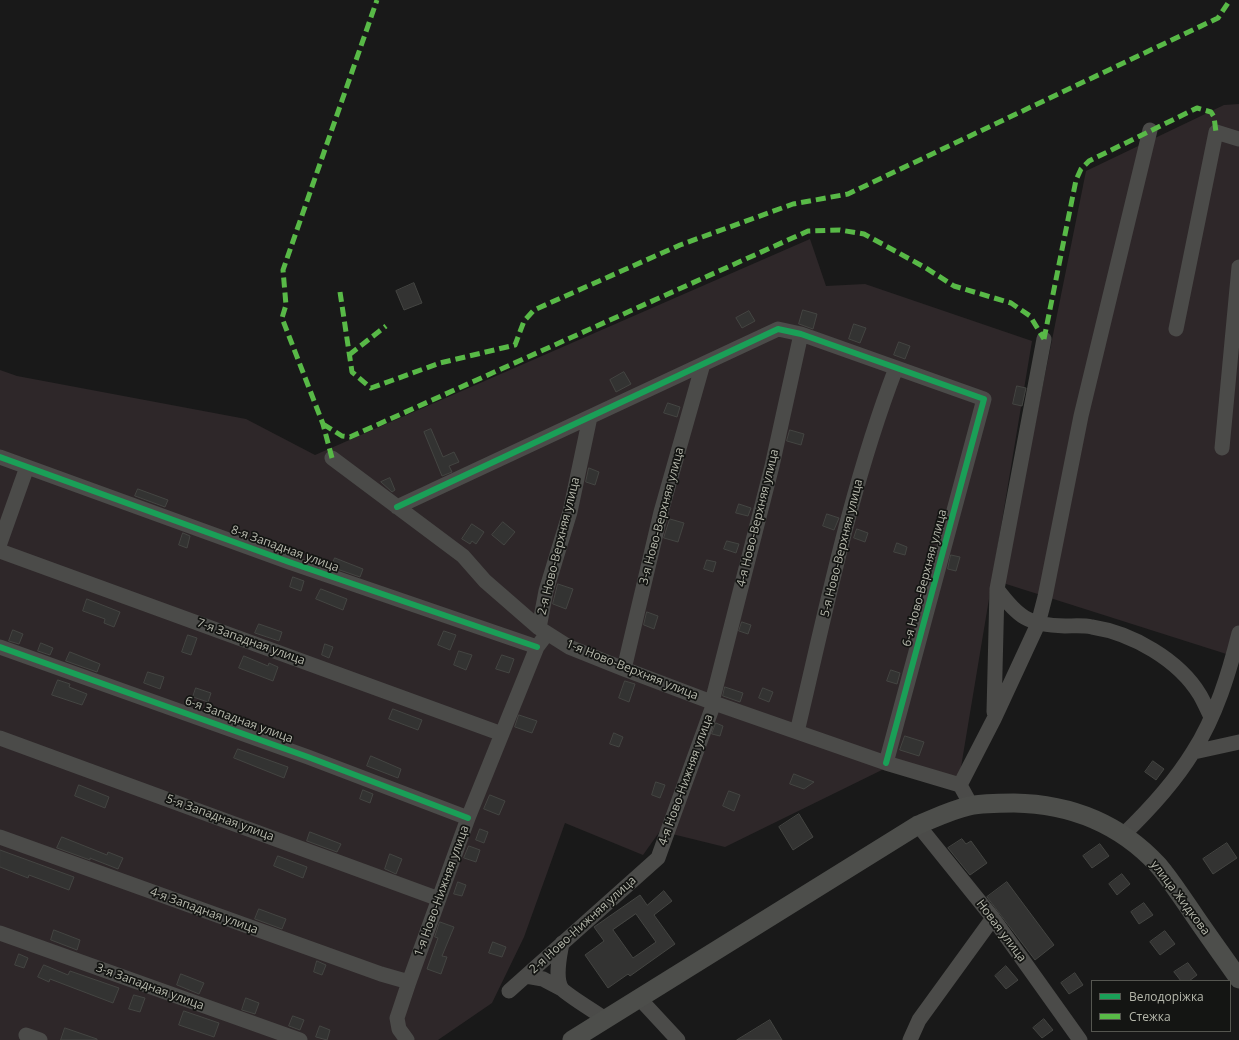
<!DOCTYPE html>
<meta charset="utf-8">
<style>
body{margin:0}
#map{position:relative;width:1239px;height:1040px;overflow:hidden;background:#191919;font-family:"Open Sans",sans-serif}
canvas{display:block}
.legend{position:absolute;left:1091px;top:980px;width:140px;height:52px;box-sizing:border-box;background:#141513;border:1px solid #555650;margin:0;padding:5px 7px;list-style:none;font-size:12px;color:#b6b8ac}
.legend li{display:flex;align-items:center;gap:8px;height:20px}
.legend b{width:20px;border:1px solid #555650}
</style>
<div id="map">
<canvas width="1239" height="1040"></canvas>
<ul class="legend">
<li><b style="height:5px;background:#1a9f57"></b>Велодоріжка</li>
<li><b style="height:5px;background:#58b947"></b>Стежка</li>
</ul>
</div>
<script>
const context = document.querySelector('canvas').getContext('2d');
context.lineJoin = 'round';
function fill(path, color) { context.fillStyle = color; context.fill(path, 'evenodd'); }
function strokePath(path, color, width, dash) { context.strokeStyle = color; context.lineWidth = width; context.lineCap = dash ? 'butt' : 'round'; context.setLineDash(dash || []); context.stroke(path); }
function write(font, color, halo, rows, align = 'center') {
  context.font = font + ' "Open Sans",sans-serif'; context.lineWidth = 3.5; context.setLineDash([]); context.textBaseline = 'middle'; context.strokeStyle = halo; context.fillStyle = color; for (const [text, x, y, turn = 0] of rows) {
    context.save(); context.translate(x, y); context.rotate((+turn || 0) * Math.PI / 180); context.textAlign = isNaN(turn) ? turn : align; if (halo) context.strokeText(text, 0, 0); context.fillText(text, 0, 0); context.restore();
  }
}
fill(new Path2D(`
 M1239,104V658L1003,583L1086,171L1224,105Z
 M810,239L826,286L865,284L1032,341L960,773L949,783L890,766L725,847L660,831L643,855L565,823L524,937L492,1003L438,1040H0V370L17,376L246,419L315,455Z`), '#2e2729');
const building = new Path2D(`
 M414,283L422,303L404,310L396,291Z
 M803,310L817,314L813,329L799,324Z
 M749,311L755,321L742,328L736,318Z
 M854,324L866,328L860,343L849,339Z
 M899,342L910,346L905,359L894,355Z
 M624,372L631,384L616,392L610,380Z
 M1017,386L1026,388L1022,406L1013,404Z
 M668,403L680,407L677,417L664,413Z
 M431,429L443,457L454,452L459,462L449,466L452,472L442,476L424,432Z
 M790,430L804,434L801,445L787,441Z
 M589,468L599,472L595,485L586,482Z
 M390,478L395,490L392,492L381,482Z
 M138,489L168,500L165,507L135,496Z
 M739,504L751,508L748,516L736,513Z
 M827,514L839,518L834,530L823,526Z
 M670,519L684,523L678,542L664,538Z
 M503,522L515,532L504,545L492,535Z
 M472,524L484,532L476,544L472,541L470,544L462,539Z
 M857,529L868,533L865,542L854,538Z
 M183,533L190,536L187,548L179,545Z
 M727,541L739,544L736,553L724,549Z
 M897,543L907,547L905,555L894,552Z
 M951,555L960,557L956,571L948,569Z
 M335,558L363,569L360,577L331,567Z
 M707,560L716,562L713,572L704,569Z
 M293,577L304,581L301,591L290,587Z
 M558,584L573,589L566,609L553,604Z
 M321,589L347,599L343,610L316,599Z
 M87,599L120,612L114,627L104,623L105,619L83,611Z
 M647,612L658,616L654,629L644,625Z
 M742,622L751,625L748,634L739,631Z
 M259,624L282,632L279,641L255,633Z
 M13,630L23,634L19,644L9,641Z
 M444,631L456,635L450,650L438,645Z
 M188,635L197,638L191,655L182,652Z
 M41,643L53,648L50,655L38,651Z
 M325,644L333,647L329,658L322,655Z
 M459,651L472,655L466,670L454,665Z
 M70,652L100,664L97,672L66,661Z
 M502,655L514,659L509,673L496,669Z
 M244,656L268,666L269,663L278,667L273,681L239,668Z
 M891,670L900,673L897,684L887,681Z
 M148,672L164,677L160,689L144,683Z
 M58,680L70,684L69,687L87,694L82,705L52,695Z
 M625,681L635,684L629,702L619,698Z
 M725,687L743,693L740,702L723,696Z
 M196,688L211,693L208,702L193,697Z
 M763,688L773,692L769,702L759,698Z
 M393,709L422,720L418,730L389,719Z
 M519,715L537,721L532,733L515,727Z
 M716,723L723,726L720,736L712,734Z
 M614,733L623,737L619,747L610,744Z
 M905,736L924,742L919,756L900,750Z
 M238,749L288,767L284,778L234,758Z
 M371,756L401,769L398,778L367,766Z
 M1153,761L1164,769L1156,780L1145,772Z
 M794,774L814,782L804,789L790,784Z
 M656,782L665,785L660,798L652,795Z
 M79,785L109,797L105,808L75,796Z
 M363,790L373,794L370,803L360,799Z
 M729,791L740,795L734,811L723,806Z
 M490,795L505,801L499,815L484,809Z
 M799,814L813,837L793,850L779,827Z
 M480,829L488,832L484,843L476,840Z
 M310,832L341,844L337,852L307,841Z
 M62,837L107,855L108,852L123,858L118,869L90,858V860L57,848Z
 M962,839L966,844L971,841L987,863L970,875L948,848Z
 M1227,843L1237,858L1213,874L1203,859Z
 M1100,844L1109,856L1092,868L1083,856Z
 M469,846L480,850L476,862L464,858Z
 M0,850L74,877L69,890L29,875L28,878L0,867Z
 M390,854L402,859L396,874L385,869Z
 M278,856L307,867L303,878L274,866Z
 M1122,874L1130,884L1117,895L1109,884Z
 M458,882L466,885L462,896L454,894Z
 M1007,882L1054,945L1035,960L987,897Z
 M664,891L672,901L654,915L675,944L630,976L628,974L608,988L585,955L604,941L594,927L640,895L647,905ZM636,914L656,942L633,958L613,930Z
 M1144,903L1153,915L1139,924L1131,912Z
 M259,909L286,919L282,929L255,919Z
 M440,922L454,927L442,956L447,957L441,974L427,969L438,938L435,937Z
 M54,930L80,940L77,950L51,940Z
 M1165,931L1175,944L1160,955L1150,942Z
 M493,942L506,947L502,957L489,953Z
 M19,954L28,958L24,968L15,965Z
 M317,961L326,965L322,975L314,972Z
 M1188,963L1197,975L1189,981H1181L1174,972Z
 M44,965L68,975L70,971L119,988L113,1003L50,979L49,982L38,977Z
 M1006,966L1018,980L1006,989L995,976Z
 M1075,973L1083,985L1069,994L1061,983Z
 M181,974L204,983L199,994L177,985Z
 M134,995L145,998L140,1012L129,1009Z
 M246,998L259,1003L255,1014L242,1010Z
 M184,1011L219,1023L214,1037L179,1025Z
 M293,1016L304,1020L300,1030L289,1026Z
 M1044,1019L1053,1030L1042,1038L1033,1028Z
 M770,1020L782,1040H737Z
 M320,1026L330,1030L327,1040L316,1037Z
 M65,1028L97,1039V1040H61Z`);
fill(building, '#333332');
strokePath(building, '#444542', 1);
strokePath(new Path2D(`
 M1176,329L1216,132L1239,139
 M1222,448L1239,267
 M0,457L289,562L537,647
 M332,458L463,556L485,581L539,628L569,647L624,669L714,703L886,763L960,785L971,805
 M397,507L778,329L801,334L984,399L886,763
 M0,543L27,467
 M0,551L502,734
 M997,589C1018,617 1028,625 1065,626C1074,626 1083,625 1092,627C1132,633 1179,660 1200,695C1204,702 1207,709 1211,717
 M539,628L546,591L570,512L590,417
 M0,647L308,757L468,818
 M624,669L661,512L703,364
 M712,702L772,466L801,334
 M994,712L997,589L1044,339
 M797,732C826,610 851,485 896,368
 M0,738L439,899
 M1194,752L1239,742
 M960,785L994,719L1038,624L1045,597L1081,416L1150,130
 M918,825L993,918L1080,1040
 M1123,835C1149,810 1174,783 1193,752C1216,716 1229,673 1239,633
 M0,837L381,974L409,982
 M0,933L300,1040
 M562,943C560,955 554,978 562,989C567,995 597,1013 605,1019
 M526,976L543,979L562,989
 M509,991L658,858L714,703
 M639,998L678,1040
 M26,1035L40,1040
 M407,1040L399,1029L397,1018L409,982L468,818L537,647L543,639
 M910,1040L919,1020L993,918`), '#4b4b49', 15);
strokePath(new Path2D(`
 M572,1040L918,825C935,818 951,810 969,806C983,803 1000,803 1014,803C1071,804 1119,823 1158,865C1170,879 1180,895 1190,909C1206,933 1223,956 1239,979`), '#4d4e4b', 19);
strokePath(new Path2D(`
 M340,292L352,372L371,388L440,363L515,345L524,321L534,310L680,245L793,204L848,194L1218,18L1230,0
 M1044,339L1076,180L1081,169L1089,161L1197,108L1211,112L1214,117L1216,132
 M349,355L386,326
 M323,424L342,436L350,437L808,231L840,230L864,234L926,268L954,286L1011,303L1030,316L1044,339
 M332,458L323,424L282,318L286,305L283,270L377,0`), '#58b947', 5, [10, 5]);
strokePath(new Path2D(`
 M0,457L289,562L537,647
 M397,507L778,329L801,334L984,399L886,763
 M0,647L308,757L468,818`), '#1a9f57', 6);
write('12px', '#b6b8ac', '#141513', [
 ["3-я Ново-Верхняя улица",662,516,-75],
 ["4-я Ново-Верхняя улица",758,518,-76],
 ["2-я Ново-Верхняя улица",559,546,-76],
 ["5-я Ново-Верхняя улица",842,548,-76],
 ["8-я Западная улица",285,549,20],
 ["6-я Ново-Верхняя улица",925,578,-75],
 ["7-я Западная улица",251,642,20],
 ["1-я Ново-Верхняя улица",632,670,22],
 ["6-я Западная улица",239,720,20],
 ["4-я Ново-Нижняя улица",686,780,-70],
 ["5-я Западная улица",220,818,20],
 ["1-я Ново-Нижняя улица",442,891,-70],
 ["улица Жидкова",1180,898,53],
 ["4-я Западная улица",204,911,20],
 ["2-я Ново-Нижняя улица",583,925,-42],
 ["Новая улица",1001,931,53],
 ["3-я Западная улица",150,987,20]
]);
</script>
